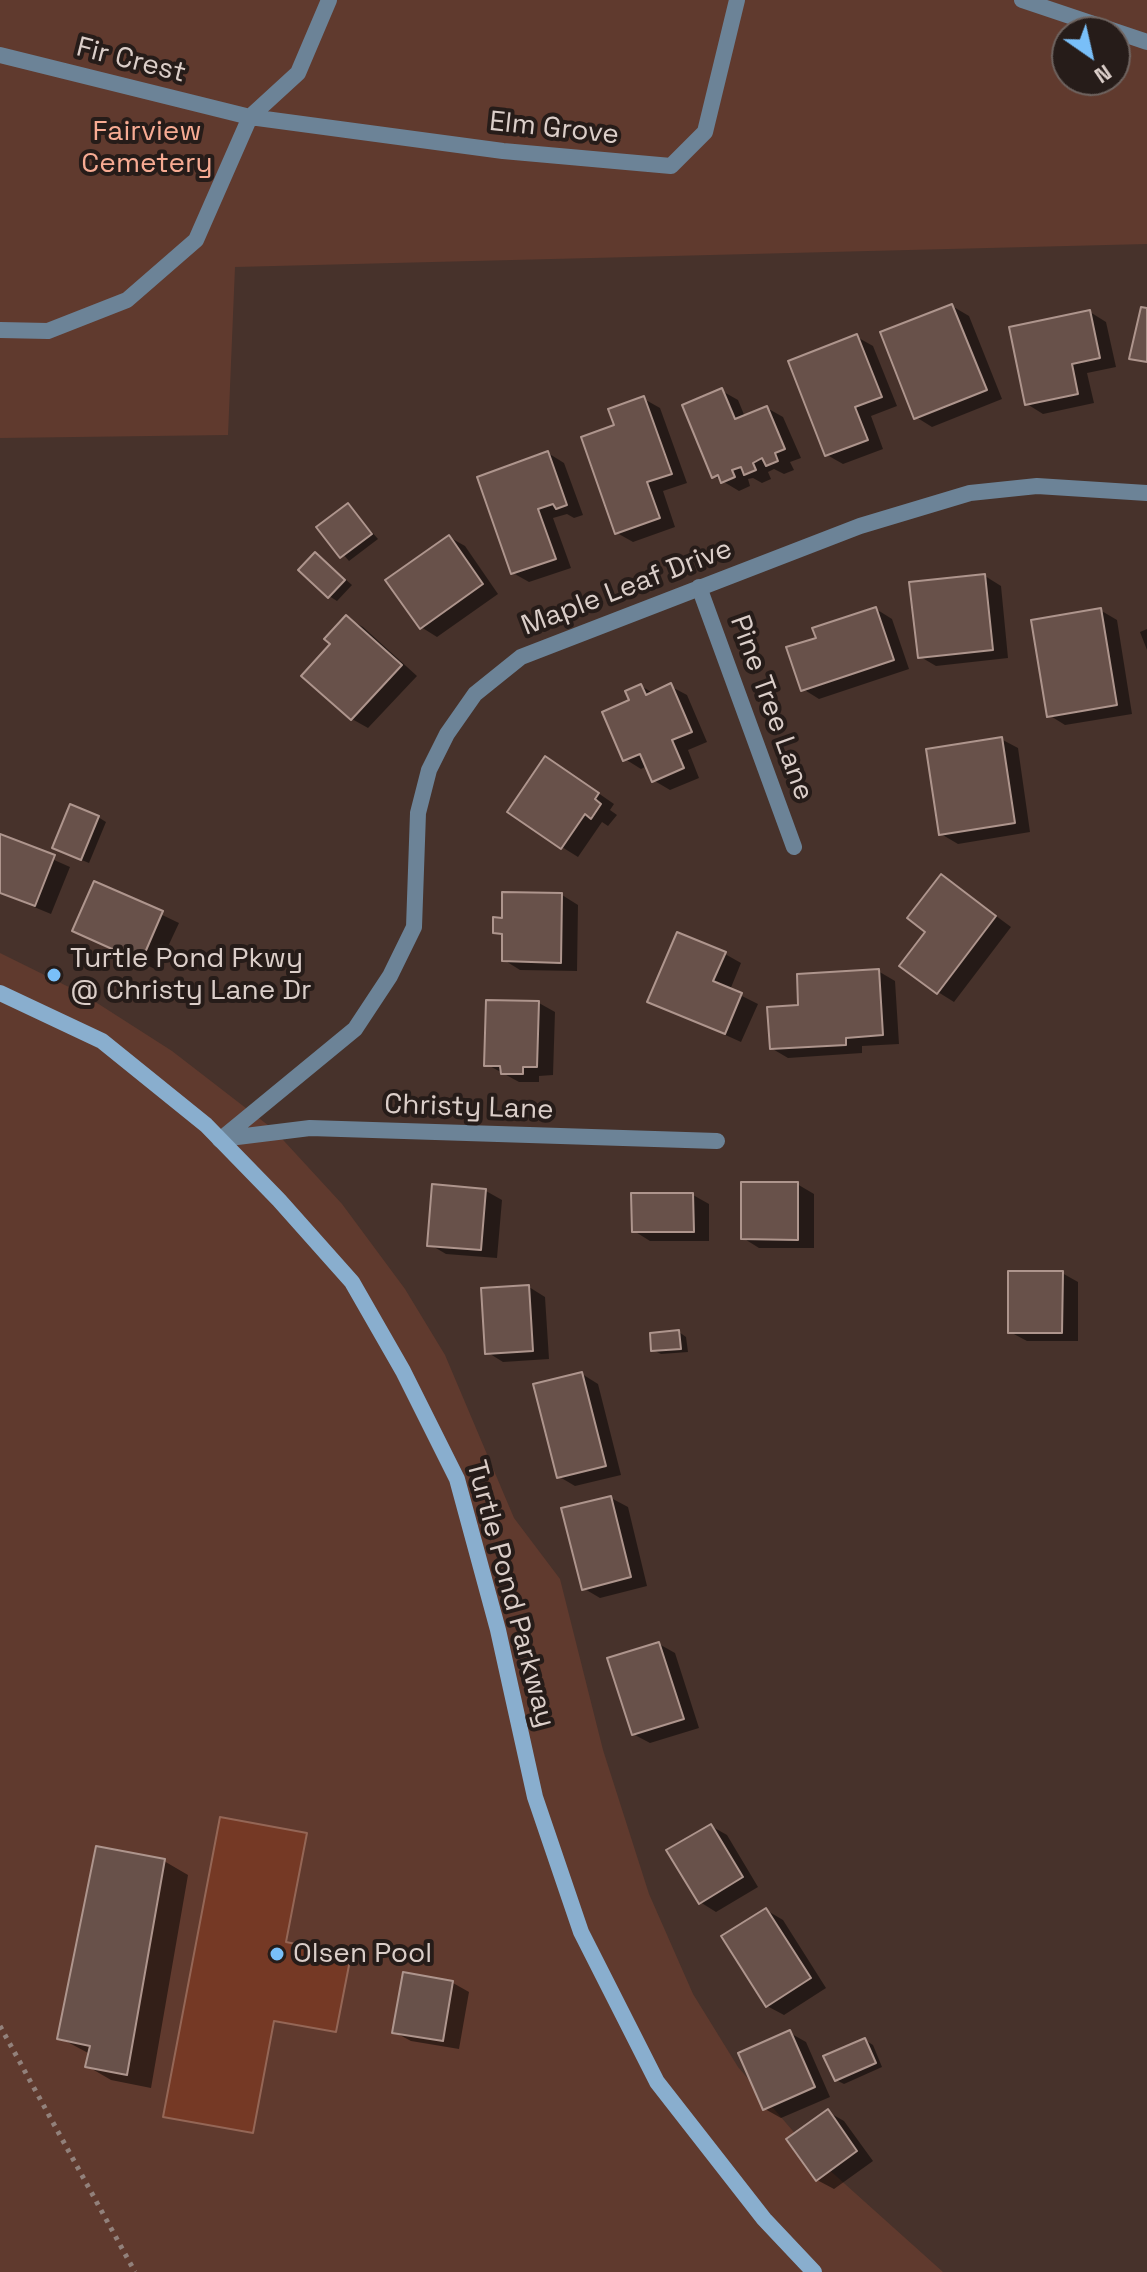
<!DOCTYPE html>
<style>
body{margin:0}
#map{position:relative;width:1147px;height:2272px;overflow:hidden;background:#47322b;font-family:"Space Grotesk",sans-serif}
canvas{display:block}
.north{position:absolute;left:1051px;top:16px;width:80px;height:80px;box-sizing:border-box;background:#261c19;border:2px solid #6e635f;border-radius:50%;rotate:146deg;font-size:22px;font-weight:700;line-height:32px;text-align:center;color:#dbcec9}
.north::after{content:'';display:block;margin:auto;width:28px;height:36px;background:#79bff8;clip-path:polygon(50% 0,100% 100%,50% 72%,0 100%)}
</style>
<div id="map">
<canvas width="1147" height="2272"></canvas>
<div class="north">N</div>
</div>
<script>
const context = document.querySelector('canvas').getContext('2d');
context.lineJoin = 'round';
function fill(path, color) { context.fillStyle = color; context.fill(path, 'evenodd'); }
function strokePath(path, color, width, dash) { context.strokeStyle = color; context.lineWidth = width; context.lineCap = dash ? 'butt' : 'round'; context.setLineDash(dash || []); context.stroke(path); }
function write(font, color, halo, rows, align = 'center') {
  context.font = font + ' "Space Grotesk",sans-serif'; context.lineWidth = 8; context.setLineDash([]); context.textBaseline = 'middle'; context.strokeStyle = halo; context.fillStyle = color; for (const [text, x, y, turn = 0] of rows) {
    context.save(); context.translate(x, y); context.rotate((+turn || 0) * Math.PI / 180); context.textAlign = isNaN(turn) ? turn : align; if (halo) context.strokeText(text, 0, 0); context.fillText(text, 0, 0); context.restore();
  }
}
fill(new Path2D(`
 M0,0H1147V244L235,267L228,435L0,438ZM1067,32H1115V80H1067Z
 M0,953L83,994L172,1051L273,1129L342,1204L405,1289L445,1355L514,1518L560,1579L603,1750L649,1894L693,1994L738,2067L816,2158L943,2272H0Z`), '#603a2e');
const water = new Path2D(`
 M220,1817L307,1833L286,1942L351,1955L336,2032L274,2021L253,2133L163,2117Z`);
fill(water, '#753925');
strokePath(water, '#946656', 2);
fill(new Path2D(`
 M952,306L969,316L1002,399L932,427L916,417Z
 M1090,312L1106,322L1116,367L1087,373L1094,403L1043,414L1027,404Z
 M857,337L873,346L897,406L871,416L883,449L843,464L827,455Z
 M722,391L738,400L745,417L767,408L783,417L801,458L790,462L794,470L784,474L774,469L768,472L771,479L762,483L753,478L748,479L750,486L739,491L714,476Z
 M644,399L660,408L687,483L663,491L675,527L633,542L617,533L616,426Z
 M548,453L564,463L583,515L574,518L567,514L553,518L571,568L529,582L513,573Z
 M348,505L378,539L349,561L319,527Z
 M449,537L465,546L498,594L437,637L421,627Z
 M316,554L352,585L337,601L329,596Z
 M985,576L1001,586L1008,658L936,666L919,656Z
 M876,609L892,619L909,669L819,699L803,689L818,639Z
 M1100,610L1117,620L1132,714L1065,725L1049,715Z
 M347,618L363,627L417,676L368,728L352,719L333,644Z
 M1147,629V650L1140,632Z
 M641,686L653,693L670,686L687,695L707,742L688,750L699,778L670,790L653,780L647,766L641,769L625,759L632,701Z
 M1001,739L1018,748L1030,832L958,844L941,834Z
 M562,768L614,804L610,810L617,815L608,826L602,822L578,857L562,847Z
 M98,817L106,822L89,863L62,852Z
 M0,836L70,867L51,914L0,893Z
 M942,876L1011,927L954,1002L938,992L928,931Z
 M95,883L179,923L157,970L74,930Z
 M562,895L578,905L577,971L520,970L504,960V937L495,932L504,920Z
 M725,954L741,963L730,990L758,1004L741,1042L650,1001Z
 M878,971L895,981L899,1044L862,1046V1053L788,1058L771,1048L800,1007Z
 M539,1003L555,1012L553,1075L539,1076V1082H519L486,1064Z
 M797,1184L814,1194V1248H759L743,1238Z
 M486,1191L502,1200L497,1258L446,1254L429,1244Z
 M693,1195L709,1204V1241H650L634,1231Z
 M1062,1273L1078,1282V1341H1027L1010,1332Z
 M529,1287L545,1297L549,1359L503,1362L487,1352Z
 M679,1332L686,1337L688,1352L661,1354L653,1350Z
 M582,1374L598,1384L621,1475L575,1486L558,1476Z
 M611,1498L628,1507L647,1586L600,1598L583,1588Z
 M659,1644L675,1653L699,1728L650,1743L633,1734Z
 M711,1826L727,1835L758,1887L716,1912L700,1902Z
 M164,1861L188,1875L151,2088L111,2080L87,2066L90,2054L60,2038Z
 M766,1910L783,1920L826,1988L784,2015L767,2006Z
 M453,1983L469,1992L459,2049L411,2041L394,2032Z
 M790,2033L806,2042L830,2097L781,2118L765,2109Z
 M865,2040L873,2045L882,2067L844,2084L836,2080Z
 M828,2112L844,2121L873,2161L834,2189L817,2180Z`), '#0007');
const building = new Path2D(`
 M952,304L987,390L914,419L880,332Z
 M1141,307L1147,308V362L1129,359Z
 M1090,310L1100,358L1072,364L1078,394L1025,405L1009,327Z
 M857,334L882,397L855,407L868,440L825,456L788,361Z
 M722,388L735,419L767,406L785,449L775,453L778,461L766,466L762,458L753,463L756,470L744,475L741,467L732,470L735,477L721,483L718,475L712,478L682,405Z
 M644,396L672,474L647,482L660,518L615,534L581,437L614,425L608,409Z
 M548,451L567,505L556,509L553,504L538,509L556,559L511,574L477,477Z
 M348,503L372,534L340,558L316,527Z
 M449,535L483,584L420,629L385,580Z
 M315,552L345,580L328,598L298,570Z
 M985,574L993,650L918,658L909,582Z
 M876,607L894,660L801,691L786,647L816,638L812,628Z
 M1101,608L1117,705L1047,717L1031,620Z
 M346,615L402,665L351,720L301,676L330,644L324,639Z
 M671,683L692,732L672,740L684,768L652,782L640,754L623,761L602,712L629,700L625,691L641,684L646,695Z
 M1002,737L1015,823L939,835L926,749Z
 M545,756L599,793L595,799L601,804L591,819L585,814L561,849L507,812Z
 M70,804L99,816L81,860L52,848Z
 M0,834L55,855L35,906L0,893Z
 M941,874L996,916L937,994L899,966L925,932L907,918Z
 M94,881L163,911L141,962L72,931Z
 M502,892L562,893L561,963L502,961V934L493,933V917L502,918Z
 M677,932L726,952L713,981L742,993L725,1034L647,1002Z
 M879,969L883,1035L846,1038V1045L770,1049L767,1007L798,1005L797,974Z
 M486,1000L539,1001L537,1067H523V1074H501L500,1066H484Z
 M741,1182H798V1240L741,1239Z
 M432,1184L486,1189L481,1250L427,1246Z
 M631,1193H693L694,1232H632Z
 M1008,1271H1063L1062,1333H1008Z
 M529,1285L533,1351L485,1354L481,1288Z
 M679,1330L681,1349L651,1351L650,1333Z
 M582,1372L606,1466L557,1478L533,1384Z
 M611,1496L631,1577L582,1590L561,1508Z
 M659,1642L684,1719L632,1735L607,1658Z
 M711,1824L743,1877L699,1904L666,1850Z
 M96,1846L165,1859L127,2075L85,2067L90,2046L57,2039Z
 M766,1908L811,1978L766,2007L721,1936Z
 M403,1972L453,1981L443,2041L392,2033Z
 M790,2030L815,2087L763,2110L738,2053Z
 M865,2038L876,2063L835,2081L823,2056Z
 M828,2109L857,2151L816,2181L786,2139Z`);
fill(building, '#68514a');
strokePath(building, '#ae958d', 2);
strokePath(new Path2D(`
 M0,2026L135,2272`), '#92817b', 5, [4, 6]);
strokePath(new Path2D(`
 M1022,0L1147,42
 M0,55L250,117L503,151L671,166L705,132L737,0
 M0,330L48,331L127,300L196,240L250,117L298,73L329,0`), '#6c8397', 16);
strokePath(new Path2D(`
 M699,587L794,847
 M221,1139L310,1128L717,1141
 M220,1140L355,1029L390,976L414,927L418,813L429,770L447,734L475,694L521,657L860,526L970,493L1037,486L1147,493`), '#6c8397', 16);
strokePath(new Path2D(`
 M0,993L102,1041L206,1125L279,1200L352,1282L403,1371L457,1479L498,1630L535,1797L581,1932L657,2082L764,2219L814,2272`), '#89aece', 16);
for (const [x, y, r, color] of [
 [54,975,8,"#79bff8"],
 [277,1954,8,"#79bff8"]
]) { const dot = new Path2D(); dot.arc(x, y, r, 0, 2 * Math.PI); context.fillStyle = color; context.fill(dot); strokePath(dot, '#261c19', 3); }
write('28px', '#dbcec9', '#261c19', [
 ["Fir Crest",131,61,14],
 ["Elm Grove",554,129,6],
 ["Maple Leaf Drive",627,588,-21],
 ["Pine Tree Lane",771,708,70],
 ["Christy Lane",469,1108,2],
 ["Turtle Pond Parkway",510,1594,75]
]);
write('28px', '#f7ab93', '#261c19', [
 ["Fairview",147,132],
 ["Cemetery",147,164]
]);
write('28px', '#dbcec9', '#261c19', [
 ["Turtle Pond Pkwy",70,959],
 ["@ Christy Lane Dr",70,991],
 ["Olsen Pool",293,1954]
], 'left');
</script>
